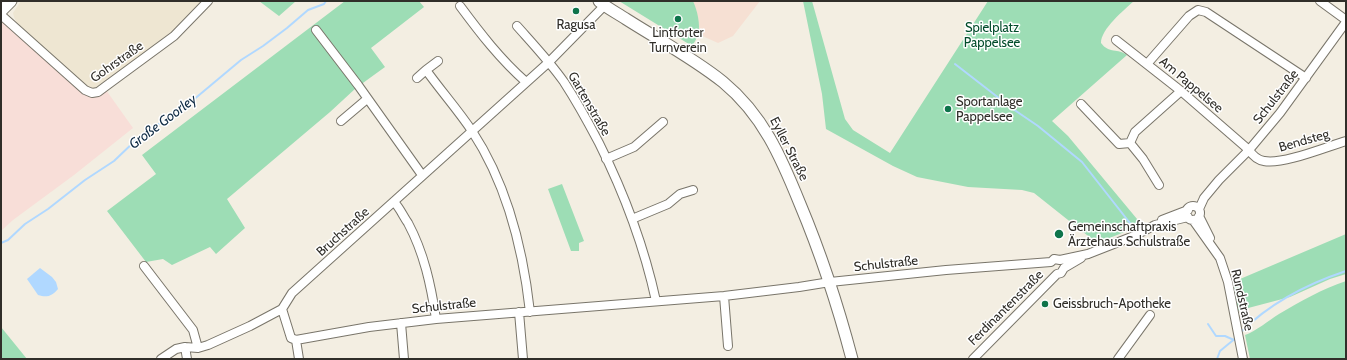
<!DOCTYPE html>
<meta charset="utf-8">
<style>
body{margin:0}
#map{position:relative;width:1347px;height:360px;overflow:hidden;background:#f3eee2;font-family:Cabin,sans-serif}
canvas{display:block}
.frame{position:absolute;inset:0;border:2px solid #302e29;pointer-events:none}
</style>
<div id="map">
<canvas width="1347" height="360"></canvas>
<div class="frame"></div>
</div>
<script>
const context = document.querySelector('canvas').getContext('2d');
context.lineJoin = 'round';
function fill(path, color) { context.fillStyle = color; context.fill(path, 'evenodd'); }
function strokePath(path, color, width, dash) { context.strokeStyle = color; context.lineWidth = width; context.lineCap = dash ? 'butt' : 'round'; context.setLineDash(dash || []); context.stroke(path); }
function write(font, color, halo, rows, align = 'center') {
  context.font = font + ' Cabin,sans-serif'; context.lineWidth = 3; context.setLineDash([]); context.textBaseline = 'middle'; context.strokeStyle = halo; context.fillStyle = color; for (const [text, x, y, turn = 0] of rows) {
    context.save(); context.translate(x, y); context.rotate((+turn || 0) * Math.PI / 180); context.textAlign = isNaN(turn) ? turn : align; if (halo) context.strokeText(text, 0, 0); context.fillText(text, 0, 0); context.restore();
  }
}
fill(new Path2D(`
 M21,1H204L174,33L96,88H87L18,26L14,17L13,13Z`), '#eee6d2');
fill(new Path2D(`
 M1,15L87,90H106L133,128L74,175L13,220L1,231Z`), '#f8ded8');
fill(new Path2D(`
 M693,1H760L733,36L718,43L698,34L699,28L696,10Z`), '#f6e0d3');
fill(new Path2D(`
 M259,1H296L279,16Z
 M345,1H419L424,7L371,48L385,67L356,88L330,112L227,199L245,228L216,254L210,247L172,265L163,259L146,262L107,211L156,174L142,155Z
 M619,1H693C697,9 701,26 698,34C697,38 694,43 692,46Z
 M803,1H812L845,119L853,130L890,153L988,1H1134C1124,10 1101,29 1101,43C1109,54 1118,48 1127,55L1052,121L1068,136L1142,225L1097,243L1034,193L1022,190L968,187L917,177L893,166L826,129L822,94Z
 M562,184L584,241L579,243V251H571L548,189Z
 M1346,234V274L1330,279L1290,297L1233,312L1228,282H1233Z
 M1346,281V359H1250L1245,335C1255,332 1269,320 1279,314C1301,301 1322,289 1346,281Z
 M1,327L27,359H1Z`), '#9dddb5');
fill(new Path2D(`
 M40,268L52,277L56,282L58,289C52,296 47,298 38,295L27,279Z`), '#b0d8ff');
strokePath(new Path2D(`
 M955,64L1013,109L1038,126L1082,162L1133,227
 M1,243L8,240L25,224L48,209L85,180L114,161L137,139L192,101L241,60L263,46L287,28L308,10L324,4L326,1
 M1208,324L1216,336H1225L1234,340
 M1241,332C1270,303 1307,284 1346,271
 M1217,359L1220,351L1237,337`), '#b0d8ff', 2);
const minor = new Path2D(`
 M1320,1L1346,20
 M460,6C480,33 500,59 526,82
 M1,15L85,90L92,93L98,92L106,86L174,36L208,1
 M517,26C533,44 550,62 564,82C577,102 588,122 599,143C624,193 644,246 656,301
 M316,30L358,85L422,175
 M1116,40L1181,91L1249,150C1253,156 1257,160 1264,161C1282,165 1326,147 1346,141
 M438,61L426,70C441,91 458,110 472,131C507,184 523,249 530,312
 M1147,64L1189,16L1198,10L1206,12L1306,78
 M417,78L426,70
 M1081,104L1119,144L1130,143
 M341,121L367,99
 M606,159L634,147L663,122
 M1159,185L1143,159L1130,143L1135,132L1181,91
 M394,202C400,208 403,216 408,223C424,253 431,285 436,319
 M1186 213a7 7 0 1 1 14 0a7 7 0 1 1-14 0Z
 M1199,209L1204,198L1219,180L1249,150L1280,113L1346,22
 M1199,216L1210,238
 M632,219L668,204L680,194L693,190
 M1162,220L1188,210
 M1193,220L1220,258L1228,282L1243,359
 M144,266L193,330L198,348
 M724,296L728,346
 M282,309L291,338L296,340L369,327L436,319L724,296L799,287L830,282L946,270L1051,262L1054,259L1060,260L1088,254L1134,236L1155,225L1188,217
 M519,312L523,359
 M401,323L404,359
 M296,340L299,359
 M185,347L187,359
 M161,359L176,349L185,347L198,348L208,345L250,326L282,309L292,293L549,62L605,5
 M973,359L1057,274L1061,273L1064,268L1081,258
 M1118,359L1150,315`);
const major = new Path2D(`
 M599,1C607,8 617,13 626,19C659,40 693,58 723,82C763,115 781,157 800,204C821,254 838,306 852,359
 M1,11L11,1`);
strokePath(minor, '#79756a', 10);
strokePath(major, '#79756a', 13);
strokePath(minor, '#fff', 8);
strokePath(major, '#fff', 11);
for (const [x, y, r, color] of [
 [576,11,4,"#0e744b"],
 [678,19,4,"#0e744b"],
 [948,109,4,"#0e744b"],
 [1059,234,5,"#0e744b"],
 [1045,304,4,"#0e744b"]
]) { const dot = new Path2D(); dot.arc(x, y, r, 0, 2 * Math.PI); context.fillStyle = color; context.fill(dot); strokePath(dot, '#fff', 1.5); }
write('13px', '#302e29', '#fff', [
 ["Ragusa",576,25,"center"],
 ["Lintforter",678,33,"center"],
 ["Turnverein",678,48,"center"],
 ["Sportanlage",956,102],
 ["Pappelsee",956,117],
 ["Gemeinschaftpraxis",1068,227],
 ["Ärztehaus Schulstraße",1068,242],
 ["Geissbruch-Apotheke",1053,304]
], 'left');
write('13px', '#024c2b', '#fff', [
 ["Spielplatz",992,28],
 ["Pappelsee",992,43]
]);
write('13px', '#302e29', '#fff', [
 ["Gohrstraße",117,62,-35],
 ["Am Pappelsee",1191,85,40],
 ["Schulstraße",1276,97,-52],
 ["Gartenstraße",589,104,60],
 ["Bendsteg",1304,141,-16],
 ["Eyller Straße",789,149,63],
 ["Bruchstraße",343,232,-42],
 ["Schulstraße",886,264,-6],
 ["Rundstraße",1242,300,77],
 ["Schulstraße",444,306,-6],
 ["Ferdinantenstraße",1006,308,-45]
]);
write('italic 14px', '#102c45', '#fff', [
 ["Große Goorley",163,122,-37]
]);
</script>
